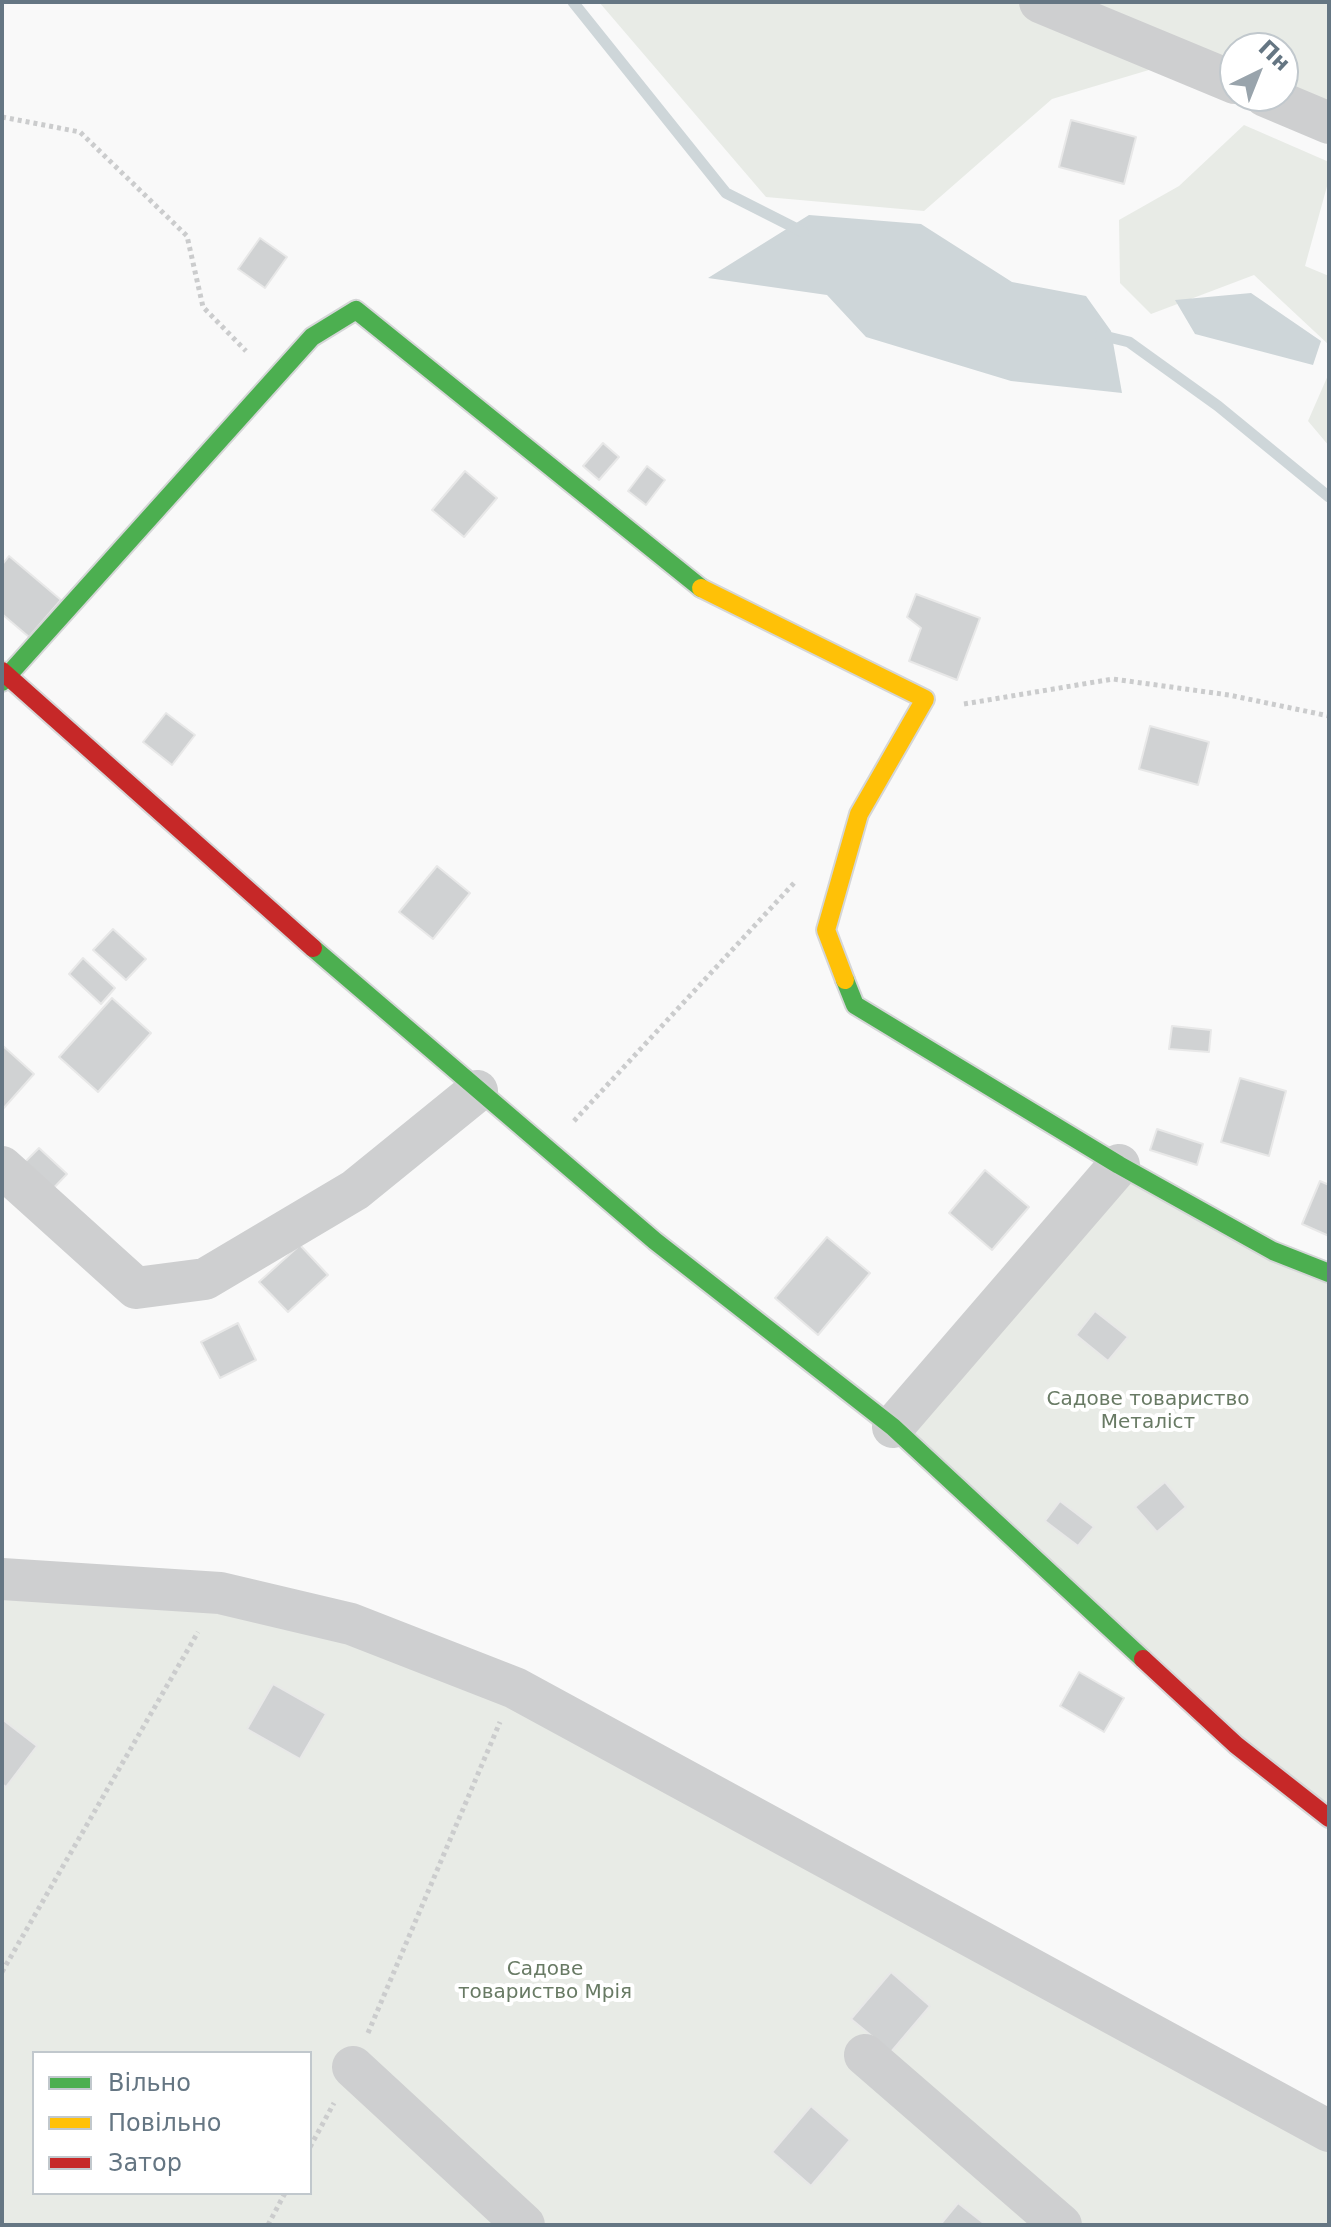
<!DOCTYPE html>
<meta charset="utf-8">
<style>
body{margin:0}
#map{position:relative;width:1331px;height:2227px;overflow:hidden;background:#f9f9f9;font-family:"DejaVu Sans",sans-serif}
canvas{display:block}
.frame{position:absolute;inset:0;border:4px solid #657683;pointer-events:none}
.legend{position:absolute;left:32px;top:2051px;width:280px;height:144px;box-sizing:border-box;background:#fff;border:2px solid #c1c8cd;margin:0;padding:10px 14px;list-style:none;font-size:24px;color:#657683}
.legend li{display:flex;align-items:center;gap:16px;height:40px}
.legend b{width:40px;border:2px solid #c1c8cd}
.north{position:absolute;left:1219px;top:32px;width:80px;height:80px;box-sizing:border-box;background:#fff;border:2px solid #c1c8cd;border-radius:50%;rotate:43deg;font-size:22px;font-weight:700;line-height:32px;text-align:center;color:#657683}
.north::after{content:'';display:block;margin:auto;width:28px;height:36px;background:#99a4ac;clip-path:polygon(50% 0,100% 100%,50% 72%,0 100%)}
</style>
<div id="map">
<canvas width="1331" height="2227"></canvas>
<div class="frame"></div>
<ul class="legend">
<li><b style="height:10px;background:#4caf50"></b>Вільно</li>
<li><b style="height:10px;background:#ffc107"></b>Повільно</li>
<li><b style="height:10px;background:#c62828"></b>Затор</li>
</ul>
<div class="north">Пн</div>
</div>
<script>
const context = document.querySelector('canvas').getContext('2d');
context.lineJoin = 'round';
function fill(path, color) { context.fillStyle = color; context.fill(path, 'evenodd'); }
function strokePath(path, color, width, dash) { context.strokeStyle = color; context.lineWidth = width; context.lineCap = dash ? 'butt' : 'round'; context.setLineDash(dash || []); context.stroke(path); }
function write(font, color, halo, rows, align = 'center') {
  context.font = font + ' "DejaVu Sans",sans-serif'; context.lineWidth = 8; context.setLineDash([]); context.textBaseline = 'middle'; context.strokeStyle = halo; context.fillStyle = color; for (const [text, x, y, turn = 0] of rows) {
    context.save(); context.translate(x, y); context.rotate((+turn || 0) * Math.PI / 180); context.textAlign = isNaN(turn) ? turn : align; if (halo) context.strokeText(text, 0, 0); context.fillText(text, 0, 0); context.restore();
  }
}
fill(new Path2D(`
 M599,2H1329V104L1283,84V48H1235V63L1209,52L1052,99L924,211L766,197Z
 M1244,125L1329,162V179L1305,266L1329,276V345L1254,275L1151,314L1120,283L1119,220L1179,186Z
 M1329,373V446L1308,421Z
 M1119,1165L1329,1273V1818L893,1427Z
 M2,1579L220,1593L515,1688L1329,2131V2225H2ZM34,2053H310V2193H34Z`), '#e8ebe6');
fill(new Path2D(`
 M809,215L921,224L1012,282L1086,296L1111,331L1122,393L1011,381L866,337L827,295L708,278Z
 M1251,293L1321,341L1313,365L1195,334L1175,300Z`), '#ced6d9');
strokePath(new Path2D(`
 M573,2L726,193L803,232
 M1100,335L1129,342L1218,406L1329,497`), '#ced6d9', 11);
const building = new Path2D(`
 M1071,120L1136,137L1124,184L1059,167Z
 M260,238L287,257L265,288L238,269Z
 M603,443L619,457L599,480L583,466Z
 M647,466L665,480L646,505L628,491Z
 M465,471L497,498L464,537L432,510Z
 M9,556L61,600L29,637L2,614V565Z
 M916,594L980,618L957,680L909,661L921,628L907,617Z
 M166,713L195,735L172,765L143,742Z
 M1150,726L1209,742L1198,785L1139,769Z
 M437,866L470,893L433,939L399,912Z
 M113,929L146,959L126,980L93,950Z
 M83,958L115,988L101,1004L69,974Z
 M112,998L151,1033L98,1092L59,1057Z
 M1172,1026L1211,1030L1209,1052L1169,1049Z
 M2,1045L34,1074L2,1110Z
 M1240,1078L1286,1091L1269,1156L1221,1142Z
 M1157,1129L1203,1144L1197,1165L1150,1150Z
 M39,1148L67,1174L45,1197L17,1170Z
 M985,1170L1029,1207L992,1250L949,1213Z
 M1320,1181L1329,1185V1236L1302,1224Z
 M827,1237L870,1273L818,1335L775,1298Z
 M300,1245L328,1275L288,1312L259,1282Z
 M1095,1311L1128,1337L1108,1361L1076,1335Z
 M238,1323L256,1360L220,1378L201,1342Z
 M1165,1482L1186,1507L1157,1532L1135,1507Z
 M1060,1501L1094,1527L1078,1546L1045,1521Z
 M1079,1672L1124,1698L1104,1732L1060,1706Z
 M273,1684L326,1714L300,1759L247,1729Z
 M2,1719L37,1746L6,1787L2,1784Z
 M891,1972L930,2006L891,2052L851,2019Z
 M811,2106L850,2140L811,2186L772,2152Z
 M958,2203L986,2225H940Z`);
fill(building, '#d0d2d3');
strokePath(building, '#e8e8e8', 2);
const fast = new Path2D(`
 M2,682L312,337L356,310L701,588
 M313,948L655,1241L893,1427L1143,1659
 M845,980L855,1005L1119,1165L1273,1251L1329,1273`);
const slow = new Path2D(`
 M701,588L925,699L859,814L826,930L845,980`);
const jam = new Path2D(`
 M2,671L313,948
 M1143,1659L1236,1745L1329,1818`);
strokePath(fast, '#d5d6d7', 22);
strokePath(slow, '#d5d6d7', 22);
strokePath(jam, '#d5d6d7', 22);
strokePath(new Path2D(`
 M2,117L80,132L187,236L203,307L246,351
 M964,704L1113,679L1229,695L1329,716
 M574,1121L795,882
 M2,1972L198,1632
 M368,2033L500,1722
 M310,2147L334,2103
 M268,2225L285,2193`), '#cbcccd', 5, [4, 4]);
strokePath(new Path2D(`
 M1040,2L1235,83
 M1265,96L1329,123
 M2,1167L136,1288L205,1279L355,1190L477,1091
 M893,1427L1119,1165
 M2,1579L220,1593L351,1624L515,1688L1329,2131
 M865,2055L1061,2225
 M353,2067L524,2225`), '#cecfd0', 42);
strokePath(fast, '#4caf50', 18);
strokePath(slow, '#ffc107', 18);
strokePath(jam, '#c62828', 18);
write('20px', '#687a64', '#fff', [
 ["Садове товариство",1148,1400],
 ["Металіст",1148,1423],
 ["Садове",545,1970],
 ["товариство Мрія",545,1993]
]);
</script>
